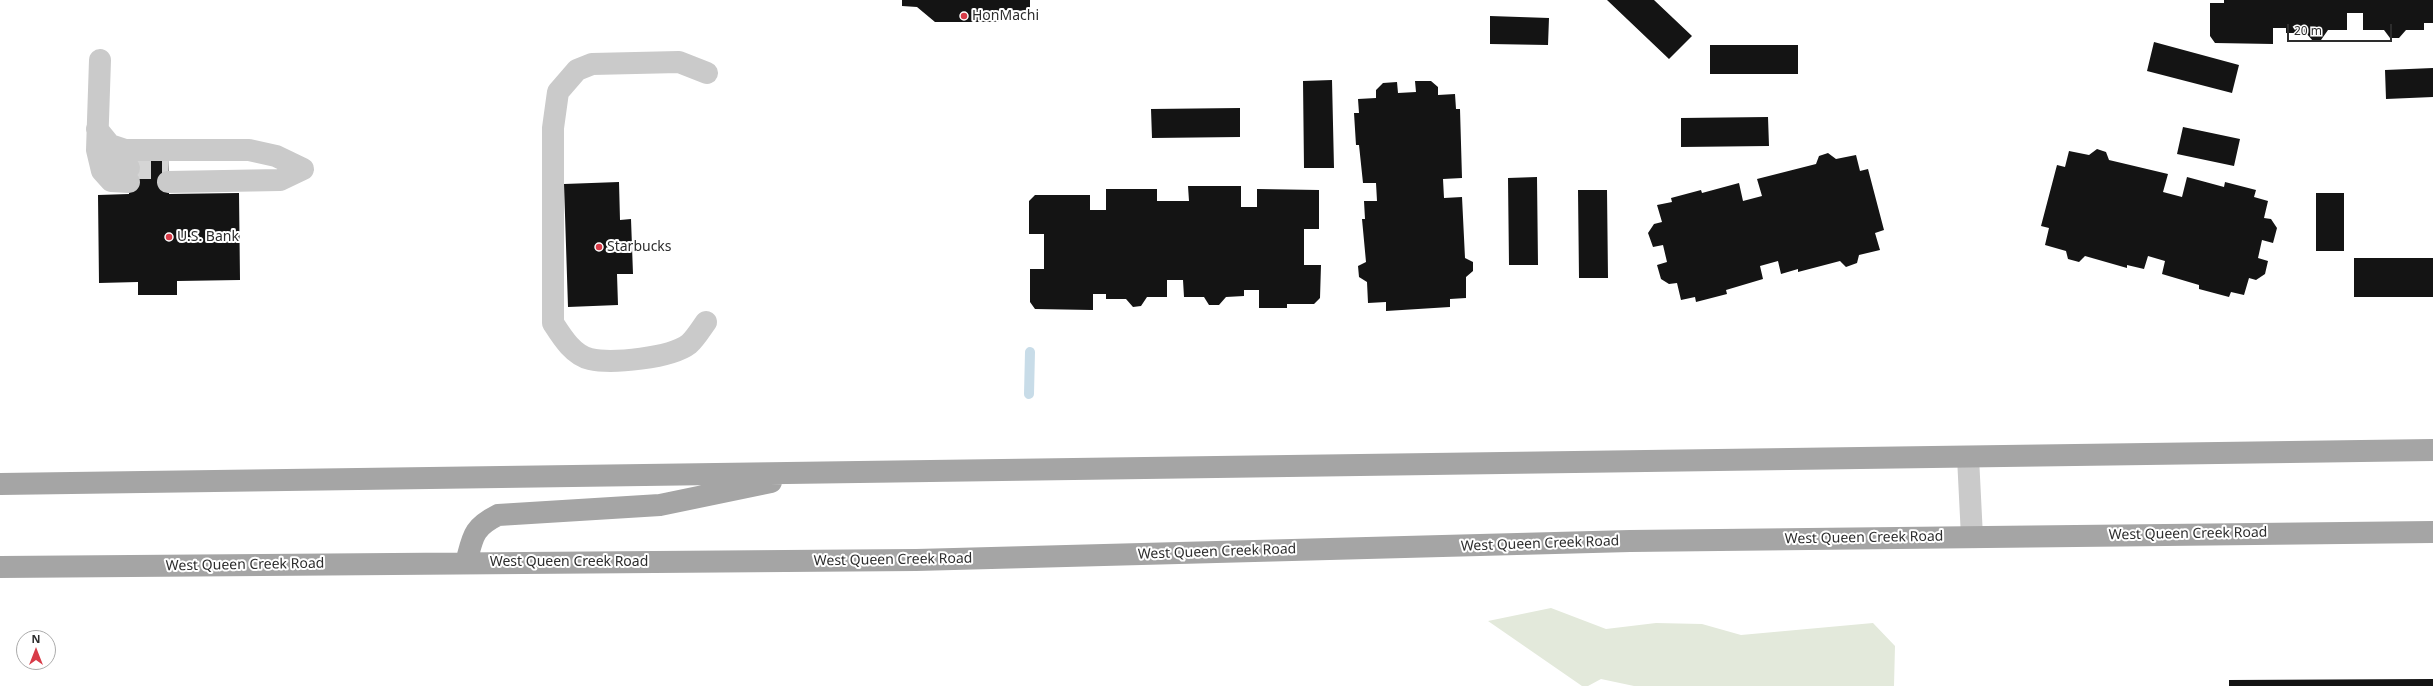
<!DOCTYPE html>
<style>
body{margin:0}
#map{position:relative;width:2433px;height:686px;overflow:hidden;background:#fff;font-family:"Noto Sans",sans-serif}
canvas{display:block}
.north{position:absolute;left:16px;top:630px;width:40px;height:40px;box-sizing:border-box;background:#fff;border:1px solid #ababab;border-radius:50%;rotate:0deg;font-size:11px;font-weight:700;line-height:16px;text-align:center;color:#2d2d2d}
.north::after{content:'';display:block;margin:auto;width:14px;height:18px;background:#d83b48;clip-path:polygon(50% 0,100% 100%,50% 72%,0 100%)}
.scale{position:absolute;left:2287px;top:24px;width:105px;height:18px;box-sizing:border-box;border:2px solid #2d2d2d;border-top:0;padding-left:5px;font-size:12px;line-height:14px;white-space:nowrap;color:#2d2d2d;-webkit-text-stroke:3px #fff;paint-order:stroke}
</style>
<div id="map">
<canvas width="2433" height="686"></canvas>
<div class="north">N</div>
<div class="scale">20 m</div>
</div>
<script>
const context = document.querySelector('canvas').getContext('2d');
context.lineJoin = 'round';
function fill(path, color) { context.fillStyle = color; context.fill(path, 'evenodd'); }
function strokePath(path, color, width, dash) { context.strokeStyle = color; context.lineWidth = width; context.lineCap = dash ? 'butt' : 'round'; context.setLineDash(dash || []); context.stroke(path); }
function write(font, color, halo, rows, align = 'center') {
  context.font = font + ' "Noto Sans",sans-serif'; context.lineWidth = 4; context.setLineDash([]); context.textBaseline = 'middle'; context.strokeStyle = halo; context.fillStyle = color; for (const [text, x, y, turn = 0] of rows) {
    context.save(); context.translate(x, y); context.rotate((+turn || 0) * Math.PI / 180); context.textAlign = isNaN(turn) ? turn : align; if (halo) context.strokeText(text, 0, 0); context.fillText(text, 0, 0); context.restore();
  }
}
fill(new Path2D(`
 M1551,608L1606,629L1656,623L1702,624L1741,635L1873,623L1895,646L1894,686H1634L1601,679L1588,686H1582L1488,621Z`), '#e3e9db');
strokePath(new Path2D(`
 M1029,394L1030,352`), '#c8dce8', 10);
fill(new Path2D(`
 M902,0H1030V11L999,10V22H935L917,7L902,6Z
 M1607,0H1654L1692,36L1669,59Z
 M2224,0H2433V23H2424V30H2406L2399,38H2390L2384,30H2363V13H2347V30H2328L2321,40L2313,41L2306,33H2286V28H2273V44L2215,43L2210,36V3H2224Z
 M1490,16L1549,18L1548,45L1490,44Z
 M2154,42L2239,65L2232,93L2147,71Z
 M1710,45H1798V74H1710Z
 M2433,68V97L2386,99L2385,70Z
 M1332,80L1334,168H1304L1303,81Z
 M1415,81H1431L1438,87V95L1455,94L1456,109H1460L1462,178L1443,179L1444,198L1462,197L1465,258L1473,262V271L1466,277V298L1450,299V307L1386,311V302L1368,303L1367,282L1359,277L1358,266L1366,262L1362,219H1365L1364,201H1377L1376,183H1363L1359,145H1356L1354,113H1359L1358,99L1376,98V90L1383,83L1397,82L1398,93L1416,92Z
 M1240,108V137L1152,138L1151,109Z
 M1768,117L1769,146L1681,147V118Z
 M2183,127L2240,139L2234,166L2177,154Z
 M2097,149L2106,152L2109,160L2168,174L2163,192L2182,197L2187,177L2224,187L2225,182L2256,190L2254,197L2268,201L2264,218L2271,219L2277,228L2273,243L2262,240L2258,258L2268,261L2265,274L2256,280L2249,278L2244,295L2231,292L2229,297L2199,289V285L2162,274L2165,261L2148,256L2144,269L2127,265V268L2085,256L2079,262L2068,259L2066,251L2045,245L2049,228L2041,226L2057,165L2065,167L2069,151L2089,155Z
 M168,153L169,194L239,193L240,280L177,281V295H138V282L99,283L98,195L129,194V154Z
 M1828,153L1836,159L1856,155L1860,171L1868,169L1884,230L1875,233L1880,250L1859,255L1857,263L1846,267L1840,261L1798,272V269L1781,274L1778,261L1760,266L1763,279L1726,290L1727,294L1696,302L1695,297L1681,300L1677,283L1669,284L1661,279L1657,265L1667,262L1663,245L1653,247L1648,233L1654,224L1662,222L1657,205L1672,202L1671,198L1701,190L1702,193L1739,183L1743,201L1762,196L1757,179L1816,164L1819,156Z
 M1537,177L1538,265H1509L1508,178Z
 M619,182L620,220L631,219L633,274H617L618,305L568,307L564,184Z
 M1188,186H1241V207H1257V189L1319,190V229H1304V265H1321L1320,298L1314,304H1287V308H1259V290H1244V296L1226,297L1219,305H1209L1204,297H1184L1183,280H1167V297H1147L1141,306L1133,307L1126,299H1106V294H1093V310L1035,309L1030,302V269H1044V234H1029V201L1035,195H1090V210H1106V189H1157V201H1189Z
 M1578,190H1607L1608,278H1579Z
 M2316,193H2344V251H2316Z
 M2354,258H2433V297H2354Z
 M2433,679V686H2229V680Z`), '#141414');
strokePath(new Path2D(`
 M129,168H168`), '#d5d5d5', 22, [22, 11]);
strokePath(new Path2D(`
 M100,60L97,150L102,171L111,181L129,182
 M97,129L110,145L125,150H249L276,156L303,169
 M101,140C106,155 113,163 129,168
 M168,182L280,180L303,169
 M706,322C701,329 695,339 689,344C671,358 612,364 590,359C573,355 562,337 553,323V128L558,92L577,70L592,64L679,62L707,73
 M1968,457L1972,537`), '#cacaca', 22);
strokePath(new Path2D(`
 M0,484L2433,450
 M466,563C473,537 472,528 498,515L660,505L771,482
 M0,567L916,560L1630,541L2433,532`), '#a5a5a5', 22);
for (const [x, y, r, color] of [
 [964,16,4,"#d83b48"],
 [169,237,4,"#d83b48"],
 [599,247,4,"#d83b48"]
]) { const dot = new Path2D(); dot.arc(x, y, r, 0, 2 * Math.PI); context.fillStyle = color; context.fill(dot); strokePath(dot, '#fff', 1.5); }
write('14px', '#2d2d2d', '#fff', [
 ["HonMachi",972,16],
 ["U.S. Bank",177,237],
 ["Starbucks",607,247]
], 'left');
write('14px', '#2d2d2d', '#fff', [
 ["West Queen Creek Road",2188,534,-1],
 ["West Queen Creek Road",1864,538,-1],
 ["West Queen Creek Road",1540,544,-2],
 ["West Queen Creek Road",1217,552,-2],
 ["West Queen Creek Road",893,560,-1],
 ["West Queen Creek Road",569,562],
 ["West Queen Creek Road",245,565,-1]
]);
</script>
